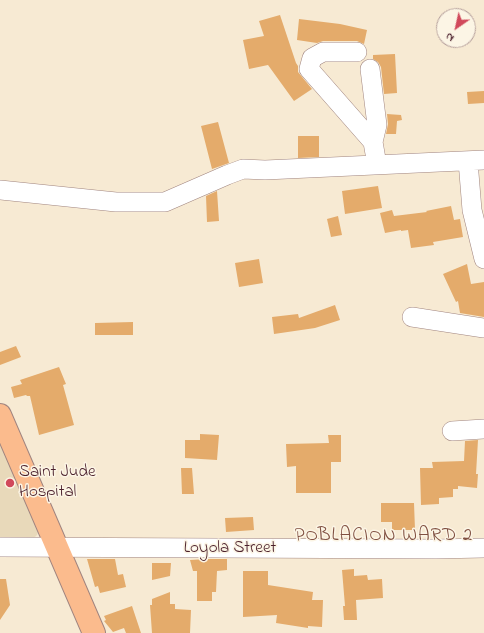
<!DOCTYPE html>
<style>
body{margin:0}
#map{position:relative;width:484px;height:633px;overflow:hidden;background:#f7ead3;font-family:"Indie Flower",sans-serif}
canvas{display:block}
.north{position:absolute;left:436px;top:8px;width:40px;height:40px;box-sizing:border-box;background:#fcf5e5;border:1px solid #b59f9b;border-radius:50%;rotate:214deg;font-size:11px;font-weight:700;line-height:16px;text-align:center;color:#4a1f2b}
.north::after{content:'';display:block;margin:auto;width:14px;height:18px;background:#d1495b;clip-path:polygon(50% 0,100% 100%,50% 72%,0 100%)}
</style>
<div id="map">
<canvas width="484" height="633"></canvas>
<div class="north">N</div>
</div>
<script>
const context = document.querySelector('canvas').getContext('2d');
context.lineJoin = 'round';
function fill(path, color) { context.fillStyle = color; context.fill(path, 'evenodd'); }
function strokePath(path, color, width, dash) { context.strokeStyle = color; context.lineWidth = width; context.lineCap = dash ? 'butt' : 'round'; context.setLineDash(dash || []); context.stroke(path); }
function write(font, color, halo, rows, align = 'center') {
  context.font = font + ' "Indie Flower",sans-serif'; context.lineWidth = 3; context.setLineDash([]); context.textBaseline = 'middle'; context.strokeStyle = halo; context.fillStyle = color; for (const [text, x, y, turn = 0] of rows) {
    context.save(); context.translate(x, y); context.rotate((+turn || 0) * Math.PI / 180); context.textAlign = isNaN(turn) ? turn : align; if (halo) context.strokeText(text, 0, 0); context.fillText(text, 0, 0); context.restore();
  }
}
fill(new Path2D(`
 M0,435L39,531L37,535L33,539H0Z`), '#e8d9ba');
fill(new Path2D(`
 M280,15L296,63L298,66V72L312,89L294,101L268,65L249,69L243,40L264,36L259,21Z
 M299,19L340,24L367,30L364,44L357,41H323L317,43L297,40Z
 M395,54L397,93L384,94L381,67L378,62L373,59V55Z
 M484,91V103L468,104L467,92Z
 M387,114L401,115L402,120L397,121L396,134H386L388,124Z
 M218,122L229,163L212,169L201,126Z
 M298,136H319V157L298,158Z
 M378,186L382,208L345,214L342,191Z
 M217,191L219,221L207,222L206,196Z
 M451,206L454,220L460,219L463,237L433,242L434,245L411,248L408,230L401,231V230L385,233L380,213L392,210L394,216L427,212L426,211Z
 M338,216L342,235L331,237L327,219Z
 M259,259L263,283L239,287L235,263Z
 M467,264L471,284L484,282V317L460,313L458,301L456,302L443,274Z
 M335,305L340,320L315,328L274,334L272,317L298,314L299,318Z
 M133,322V335H95V323Z
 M16,346L21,357L0,365V352Z
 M59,367L66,384L63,385L74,425L39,435L30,396H27L26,395L14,398L11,387L22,384L20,380Z
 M200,434L219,435L217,460L185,458V440H200Z
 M328,435H341V462H331V493H296V466L287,467L286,444L329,443Z
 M478,440L476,474H478L477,488L458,486V489H453V497L439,498V504L421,505L420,468H433L432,462L464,461L465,441Z
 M181,468H192L194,494H182Z
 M381,503H414L415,530H392V522H381Z
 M253,517L254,530L226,532L225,518Z
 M87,559H115L118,575L123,574L126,587L100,593L98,586L95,587Z
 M207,559H227V570L217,571L216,592H212V601H197V571H193L190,560Z
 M152,563H171L170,576L152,580Z
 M354,569V576L367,575L368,580L382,579L383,598L356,600L357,620H344L343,606H345L342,570Z
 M243,571H268V585L313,592L312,600H323L322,627L308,626V628L276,623L277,615L243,617Z
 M0,579H6L10,605L0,620Z
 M170,592V604H175V609L191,610L190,633H152L150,605H152V599Z
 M132,606L141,633H126L124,628L113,632L104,621L106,620L104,616Z`), '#e4ab6b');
const minor = new Path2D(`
 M357,52H323L312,58L309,69L373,142L377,165
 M370,69L377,125L373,142
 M468,161L472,210L484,259
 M0,190L116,202H165L227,175L243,169L265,170L484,160
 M412,317L484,328
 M452,431L484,429
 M0,547L436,549L484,548`);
const major = new Path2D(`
 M0,415L94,633`);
strokePath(minor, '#a0847f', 20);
strokePath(major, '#a0847f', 24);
strokePath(minor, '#fff', 19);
strokePath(major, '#fbbb8d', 22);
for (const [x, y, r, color] of [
 [10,483,5,"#d1495b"]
]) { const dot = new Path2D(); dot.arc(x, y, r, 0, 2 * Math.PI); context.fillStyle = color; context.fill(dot); strokePath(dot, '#fcf5e5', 1.5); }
write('17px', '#4a1f2b', '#fcf5e5', [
 ["Saint Jude",19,473],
 ["Hospital",19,493]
], 'left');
write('17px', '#4a1f2b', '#fcf5e5', [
 ["Loyola Street",230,549]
]);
context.letterSpacing = '1px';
write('19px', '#805041', '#fcf5e5', [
 ["POBLACION WARD 2",384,537]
]);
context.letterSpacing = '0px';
</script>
